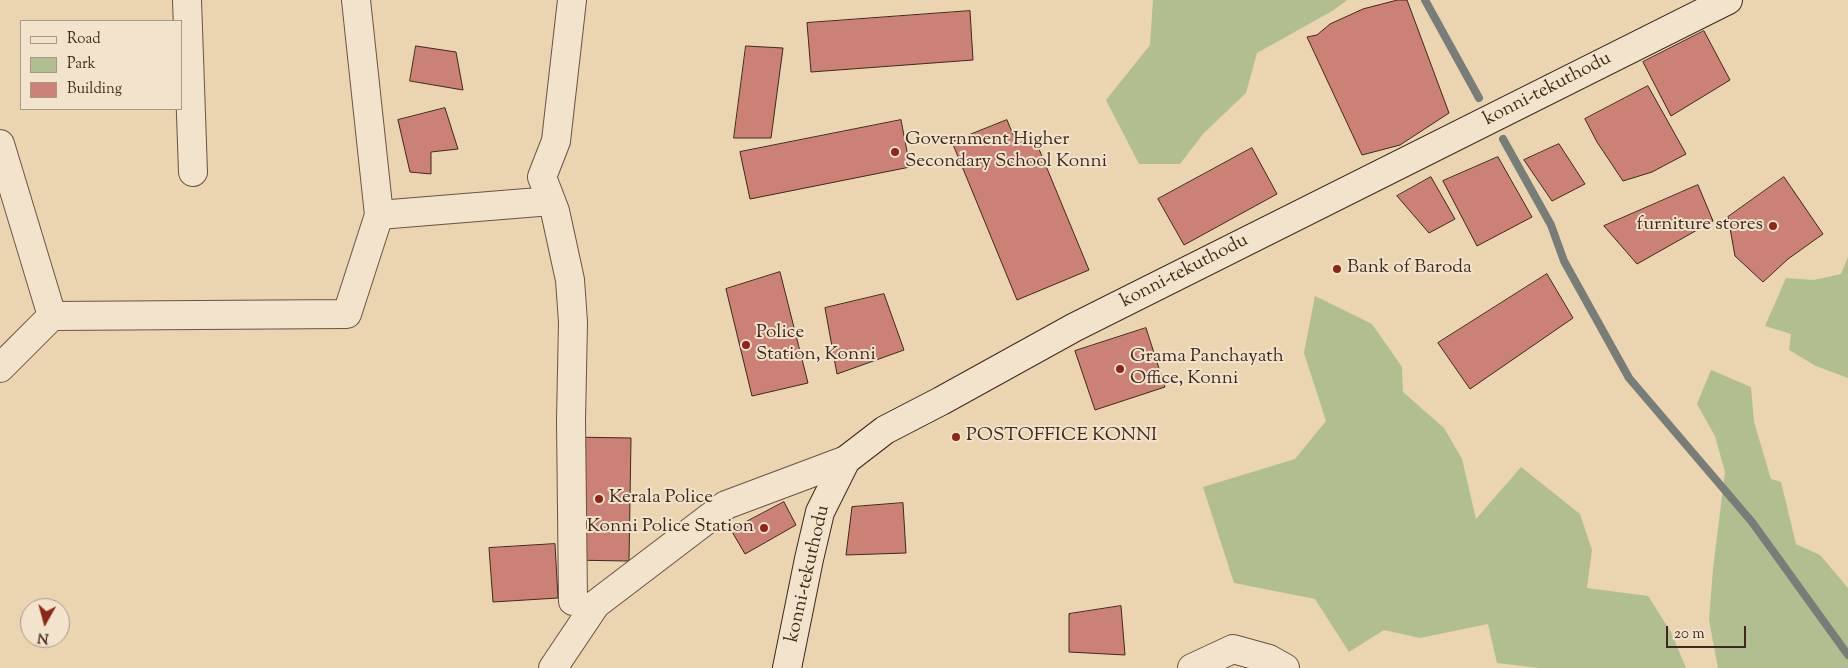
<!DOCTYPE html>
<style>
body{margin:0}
#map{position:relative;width:1848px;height:668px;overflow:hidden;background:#ebd4b0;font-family:"Sorts Mill Goudy",serif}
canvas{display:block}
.legend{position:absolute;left:20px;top:20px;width:162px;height:90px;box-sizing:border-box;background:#f2e3cc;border:1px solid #aa9886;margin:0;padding:6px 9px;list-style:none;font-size:15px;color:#3f281d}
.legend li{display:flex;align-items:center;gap:10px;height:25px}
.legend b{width:25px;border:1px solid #aa9886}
.north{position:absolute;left:20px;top:598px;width:50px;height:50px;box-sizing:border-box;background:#f2e3cc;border:1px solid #aa9886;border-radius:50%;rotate:187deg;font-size:14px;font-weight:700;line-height:20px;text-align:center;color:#3f281d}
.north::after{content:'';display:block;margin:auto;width:18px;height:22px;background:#8f2418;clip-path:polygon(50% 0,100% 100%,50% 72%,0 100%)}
.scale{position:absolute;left:1666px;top:626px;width:80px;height:22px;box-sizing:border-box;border:2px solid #3f281d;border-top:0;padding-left:6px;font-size:15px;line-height:18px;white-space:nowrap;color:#3f281d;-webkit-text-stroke:4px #f2e3cc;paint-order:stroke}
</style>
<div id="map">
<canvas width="1848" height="668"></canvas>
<ul class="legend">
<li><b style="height:6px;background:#f2e3cc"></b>Road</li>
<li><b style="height:14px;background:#b1be90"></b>Park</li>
<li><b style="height:14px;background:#cb8176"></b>Building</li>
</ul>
<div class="north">N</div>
<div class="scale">20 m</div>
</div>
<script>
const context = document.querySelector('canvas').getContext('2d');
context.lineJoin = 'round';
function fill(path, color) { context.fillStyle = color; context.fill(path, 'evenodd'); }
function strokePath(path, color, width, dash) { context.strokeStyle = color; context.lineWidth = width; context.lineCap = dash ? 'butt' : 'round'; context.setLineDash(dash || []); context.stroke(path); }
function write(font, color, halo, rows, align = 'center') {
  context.font = font + ' "Sorts Mill Goudy",serif'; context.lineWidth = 4; context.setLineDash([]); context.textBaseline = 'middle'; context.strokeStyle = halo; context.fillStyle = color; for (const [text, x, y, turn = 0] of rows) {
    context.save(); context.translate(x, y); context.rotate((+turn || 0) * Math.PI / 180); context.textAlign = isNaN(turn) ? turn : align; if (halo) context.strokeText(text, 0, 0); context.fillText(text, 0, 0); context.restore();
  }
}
fill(new Path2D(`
 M1153,0H1347L1334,10L1257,53L1246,93L1203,134L1180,164H1139L1106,100L1150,45Z
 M1848,257V378L1816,366L1789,350L1791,334L1765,326L1786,278L1814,280L1841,274Z
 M1315,296L1372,324L1402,367L1403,392L1444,428L1462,459L1476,519L1521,467L1580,514L1592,550L1587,588L1648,596L1671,632L1686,668H1539L1497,663L1488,624L1420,638L1384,630L1349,652L1315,599L1234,583L1203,487L1295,459L1326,421L1304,353Z
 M1711,370L1751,387L1754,422L1771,479L1781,482L1796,544L1820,555L1848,588V668H1718L1709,620L1713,569L1725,472L1715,436L1697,404Z`), '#b1be90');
strokePath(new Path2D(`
 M1425,0L1479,98
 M1503,139L1551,225L1564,261L1629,378L1752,522L1848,655`), '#777d79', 8);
const building = new Path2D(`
 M1398,0H1407L1449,113L1400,145L1362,155L1307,37L1317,35L1330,24L1363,9Z
 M970,11L973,60L811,72L807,23Z
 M1704,31L1730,80L1671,116L1643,62Z
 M416,46L456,52L463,90L410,81Z
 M746,46L783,48L771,138H734Z
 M1648,86L1686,154L1652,172L1623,181L1597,142L1585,119Z
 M445,108L458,149L431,152V174L410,172L398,120Z
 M901,120L910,167L750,199L740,152Z
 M1007,120L1017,144L1034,137L1089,270L1017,300L952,142Z
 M1559,144L1585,184L1552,201L1524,160Z
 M1252,148L1277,194L1184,245L1158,199Z
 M1498,157L1532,217L1477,246L1443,181Z
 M1431,177L1455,219L1429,233L1397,196Z
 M1784,177L1823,234L1788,259L1763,282L1735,256L1728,217Z
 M1698,185L1713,221L1637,264L1604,226Z
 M780,272L808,383L752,396L726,289Z
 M1547,274L1573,318L1470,389L1438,343Z
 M884,294L904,350L837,374L825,308Z
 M1146,328L1165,387L1095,410L1075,351Z
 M568,437L631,438L629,561L567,560Z
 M784,502L796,525L745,554L731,530Z
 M903,503L906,553L846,555L852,507Z
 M555,544L558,598L493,602L489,548Z
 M1121,606L1125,655L1069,652V614Z`);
fill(building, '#cb8176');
strokePath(building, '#3f281d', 1);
const minor = new Path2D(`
 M187,0L193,172
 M356,0L379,215L551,201
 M572,0L556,141L542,177L555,211L570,280L573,322L571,420L573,601
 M0,144L52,316L347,314L379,215
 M0,368L52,316
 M553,668L596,604L726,505L846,460
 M1192,668L1233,649L1269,659L1285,668`);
const secondary = new Path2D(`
 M787,668L809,559L820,512L846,460L885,430L941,401L1075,327L1728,0`);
strokePath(minor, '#6a5342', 30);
strokePath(secondary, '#3f281d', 30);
strokePath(minor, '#f2e3cc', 28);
strokePath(secondary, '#f2e3cc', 28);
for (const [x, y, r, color] of [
 [895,152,5,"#8f2418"],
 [1773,226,5,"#8f2418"],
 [1337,269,5,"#8f2418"],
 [746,345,5,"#8f2418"],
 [1120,369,5,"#8f2418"],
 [956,437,5,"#8f2418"],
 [599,499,5,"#8f2418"],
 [764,528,5,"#8f2418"]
]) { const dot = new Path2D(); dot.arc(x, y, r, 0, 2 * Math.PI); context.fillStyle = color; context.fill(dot); strokePath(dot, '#f2e3cc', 2); }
write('19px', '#3f281d', '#f2e3cc', [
 ["konni-tekuthodu",1548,90,-27],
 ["konni-tekuthodu",1185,272,-27],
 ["konni-tekuthodu",809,574,-77]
]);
write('19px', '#3f281d', '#f2e3cc', [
 ["Government Higher",905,141],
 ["Secondary School Konni",905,163],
 ["furniture stores",1763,226,"right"],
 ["Bank of Baroda",1347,269],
 ["Police",756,334],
 ["Station, Konni",756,356],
 ["Grama Panchayath",1130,358],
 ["Office, Konni",1130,380],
 ["POSTOFFICE KONNI",966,437],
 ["Kerala Police",609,499],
 ["Konni Police Station",754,528,"right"]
], 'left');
</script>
